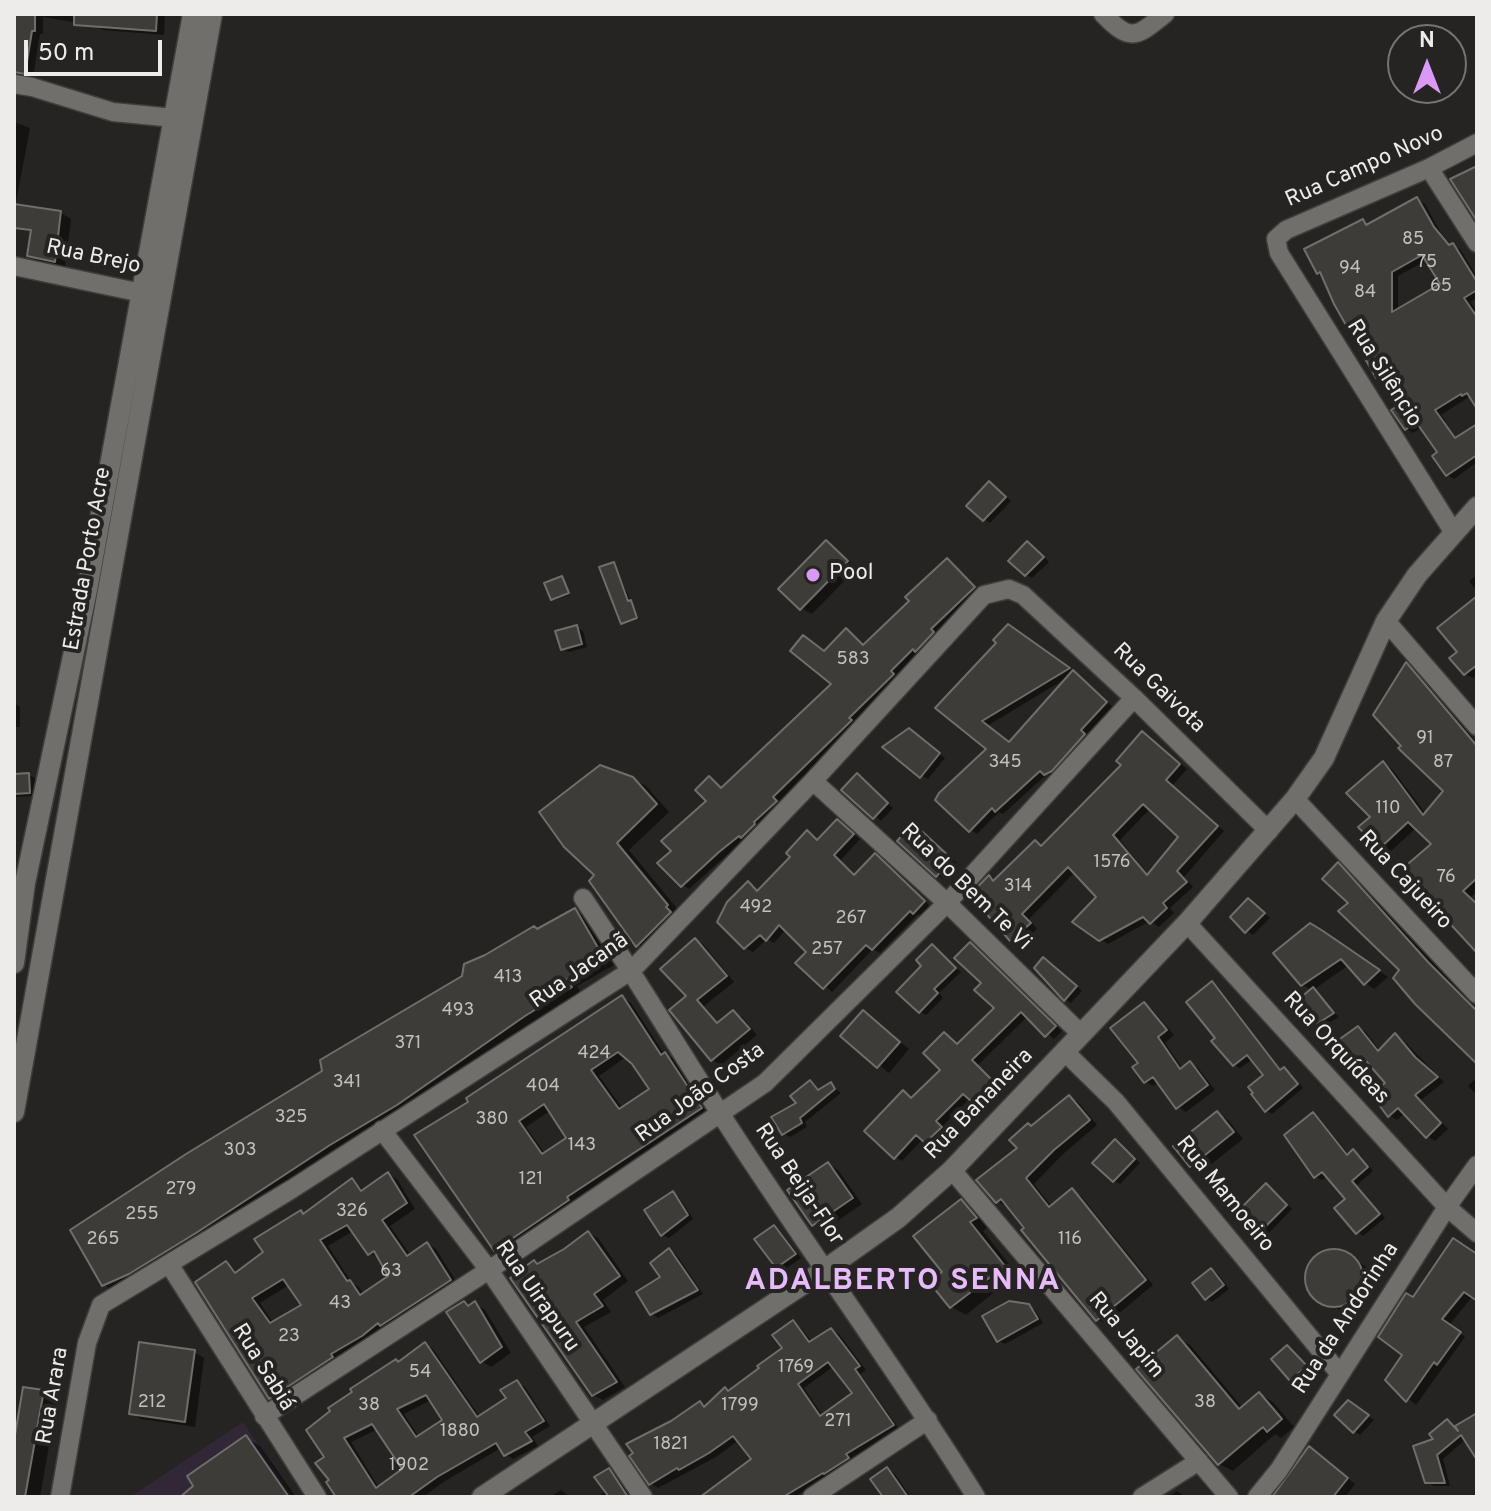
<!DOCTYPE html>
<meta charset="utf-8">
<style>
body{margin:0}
#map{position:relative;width:1491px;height:1511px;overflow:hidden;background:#262422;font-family:Overpass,sans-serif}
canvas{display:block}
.frame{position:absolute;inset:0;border:16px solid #edeceb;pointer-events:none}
.north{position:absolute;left:1387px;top:24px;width:80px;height:80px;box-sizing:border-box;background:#262422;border:2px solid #767472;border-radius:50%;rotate:0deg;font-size:22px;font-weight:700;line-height:32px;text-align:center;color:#edeceb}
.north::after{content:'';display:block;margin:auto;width:28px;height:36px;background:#db99f6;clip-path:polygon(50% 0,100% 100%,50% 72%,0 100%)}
.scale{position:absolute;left:24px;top:40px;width:138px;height:36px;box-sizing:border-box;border:4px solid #edeceb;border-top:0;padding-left:10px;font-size:24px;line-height:28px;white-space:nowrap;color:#edeceb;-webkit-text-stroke:6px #262422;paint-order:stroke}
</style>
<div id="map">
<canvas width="1491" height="1511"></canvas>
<div class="frame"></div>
<div class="north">N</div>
<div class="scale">50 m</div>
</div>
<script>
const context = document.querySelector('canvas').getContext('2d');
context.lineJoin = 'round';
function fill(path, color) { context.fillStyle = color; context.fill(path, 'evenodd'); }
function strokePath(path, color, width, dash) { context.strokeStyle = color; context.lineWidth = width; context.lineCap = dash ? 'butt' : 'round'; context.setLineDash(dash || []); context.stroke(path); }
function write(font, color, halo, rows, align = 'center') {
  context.font = font + ' Overpass,sans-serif'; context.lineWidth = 8; context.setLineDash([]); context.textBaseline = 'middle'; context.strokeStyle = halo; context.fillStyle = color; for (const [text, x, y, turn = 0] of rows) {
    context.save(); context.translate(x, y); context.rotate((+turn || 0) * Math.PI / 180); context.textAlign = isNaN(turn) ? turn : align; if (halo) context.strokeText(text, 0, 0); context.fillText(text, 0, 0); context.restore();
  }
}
fill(new Path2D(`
 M243,1422L293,1497H130Z`), '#312736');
fill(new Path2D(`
 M14,14H165L164,35L103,30L96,26L43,17V34H40L33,77L20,76L14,82Z
 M14,122L30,128L14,213Z
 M1417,200L1425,204L1441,233L1452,246L1460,249L1477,277V298L1470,302L1477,311V399L1469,397L1441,415L1446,422L1431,433L1422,427L1413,433L1406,428L1384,380L1378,377L1323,276L1318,273L1363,221L1369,225ZM1427,260L1443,285L1398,310V276Z
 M61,213L71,219L65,267L39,261L29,255Z
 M1477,426V462L1454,479L1447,475L1439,453Z
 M996,487L1011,501L990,523L984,519Z
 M827,542L857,568L812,614L801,608Z
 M1034,547L1049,562L1032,578L1026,575Z
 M948,561L980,591L936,633L939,636L896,675L899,679L854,722L857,725L778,802L782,805L689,889L683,885L674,852L709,801L710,779L723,789L834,683L825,653L852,634L865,646L912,601Z
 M614,564L639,619L625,624L622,623Z
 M1477,575V591L1469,581Z
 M562,579L570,595L555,600L553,599Z
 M1477,599V675L1473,678L1465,674L1459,652Z
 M576,627L583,631L587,647L569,652L563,649Z
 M1015,630L1075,673L1113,707L1086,735L1091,739L1053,778L1047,774L1003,814L999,812L977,834L971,830L989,749L938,708ZM1070,676L1010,744L987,726Z
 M1407,665L1415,670L1477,743V891L1471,897L1477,903V950L1448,913L1434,844L1417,827L1389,853L1380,848L1361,827L1372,818L1383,764L1392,769L1426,814L1445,791Z
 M14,703L20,707V727H14Z
 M915,734L945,758L928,779L922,776Z
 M1150,738L1187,769L1172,786L1224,831L1184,877L1193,887L1170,908L1174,913L1159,927L1150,921L1108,944L1100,939L1099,897L1075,872L1029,919L1037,929L1020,944L1012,939L989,878L995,881L1035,843L1043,847ZM1150,809L1180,837L1149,875L1120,840Z
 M29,775L35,778L36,796L14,797V776Z
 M857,776L893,808L881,821L843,790Z
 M632,778L646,786L669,812L629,850L680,912L650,952L638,945L596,874Z
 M837,821L860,839L840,861L856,876L882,860L931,907L922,916L918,914L880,953L873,949L832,992L798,963L808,952L786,929L774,943L767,939L753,952L745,948L748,884L759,892L793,857L807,833L819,841Z
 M919,830L957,863L943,879L937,875Z
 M1338,865L1346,869L1477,1009V1061L1402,970L1351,903Z
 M1249,900L1270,918L1253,935L1247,931Z
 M575,910L586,917L614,965L577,986L582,994L409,1110L115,1291L104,1285L324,1072L539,931Z
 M1320,931L1388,977L1374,989L1365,983L1349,965L1313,990L1339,1017L1324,1026L1318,1022L1312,990L1302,985Z
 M696,940L704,945L734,982L704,1006L720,1024L733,1012L742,1017L757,1035L721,1065L713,1060L672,1010L688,997Z
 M970,944L1062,1031L1054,1039L1028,1016L978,1065L999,1086L980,1105L970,1098L942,1127L948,1132L934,1146L923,1139L902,1161L895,1157L903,1092L913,1099L943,1070L945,1034L958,1045L996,1008L983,983Z
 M932,946L961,972L939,993L943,998L926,1015L920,1012L924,966Z
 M1050,963L1082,991L1071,1003L1065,999Z
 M1212,983L1218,987L1282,1071L1290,1073L1303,1088L1272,1114L1266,1110V1076L1253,1059L1240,1068L1234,1065Z
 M622,997L631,1003L665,1055L674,1059L710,1113L505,1255L496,1249L471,1102ZM626,1057L652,1090L623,1109L599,1076ZM550,1111L569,1139L545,1154L526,1127Z
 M1144,1004L1152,1009L1174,1035L1165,1043L1183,1069L1190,1064L1198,1068L1215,1090L1186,1112L1178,1107L1159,1082L1153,1086L1145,1081L1141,1063Z
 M864,1013L909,1049L889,1073L843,1036Z
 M1358,1028L1366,1032L1380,1051L1396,1036L1403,1040L1444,1082L1421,1100L1448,1129L1435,1141L1427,1136L1405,1113L1397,1120L1389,1115L1387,1083L1372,1065L1359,1075L1351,1071Z
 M1477,1077V1095L1468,1086Z
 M810,1082L820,1091L831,1085L841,1093L805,1122L807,1127L790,1137L783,1133Z
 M1069,1097L1078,1102L1097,1125L1062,1155L1034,1184L1052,1207L1072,1191L1081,1196L1153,1285L1106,1324L1097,1319L1008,1205L1006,1206L997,1201L1020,1148Z
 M1218,1114L1228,1120L1243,1139L1201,1172L1191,1166Z
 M1313,1114L1319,1118L1349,1155L1354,1152L1360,1155L1373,1171L1357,1185L1385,1218L1363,1236L1357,1232L1348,1199L1328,1176L1322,1180L1316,1177Z
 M1115,1141L1140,1163L1120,1184L1114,1181Z
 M828,1164L838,1170L862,1204L824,1230L814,1225Z
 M388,1174L397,1179L415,1209L390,1226L411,1256L427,1244L436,1249L459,1286L279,1402L270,1397L227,1263L238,1273L266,1252L301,1212L306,1215L352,1180L365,1191ZM353,1231L370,1253L379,1258L391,1277L364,1295L359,1287L352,1283L328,1246ZM289,1285L304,1305L273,1323L260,1303Z
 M1266,1186L1292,1209L1268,1234L1261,1230Z
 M673,1194L679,1197L693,1219L669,1238L663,1235Z
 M961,1201L975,1209L989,1226L983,1231L1017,1274L966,1315L952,1307L932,1282L945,1272Z
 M774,1227L780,1231L801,1258L784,1270L777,1267Z
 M588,1233L598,1238L628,1281L603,1300L611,1312L584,1327L625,1387L603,1400L593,1395L534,1262L539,1265L566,1250Z
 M670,1251L676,1254L703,1294L658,1318L652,1314Z
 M1336,1252L1365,1266L1370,1273L1372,1292L1362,1307L1344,1312L1316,1298L1310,1290L1308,1272L1318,1257Z
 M1477,1255V1299L1473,1296L1449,1325L1465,1337L1416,1405L1387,1380Z
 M1211,1270L1218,1274L1229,1289L1212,1302L1206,1298Z
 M464,1303L470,1307L475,1304L485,1310L511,1353L491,1367L481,1361Z
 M1028,1306L1035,1310L1043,1323L1005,1344L999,1341Z
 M793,1323L800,1327L812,1342L832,1330L839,1334L866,1370L860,1374L900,1430L852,1459L854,1462L807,1492L804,1491L794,1497H701L754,1460L739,1440L716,1457L658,1488L651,1484L672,1423L700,1403L706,1407L729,1392L784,1349ZM834,1366L855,1393L823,1416L804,1388Z
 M1177,1338L1190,1345L1243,1408L1260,1394L1273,1402L1294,1427L1281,1438L1275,1434L1233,1471L1219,1464Z
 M425,1345L433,1349L480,1417L508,1398L517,1383L525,1387L550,1426L532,1437L538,1446L513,1459L505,1454L501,1448L445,1481L423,1497H338L327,1458L400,1363ZM431,1400L445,1421L419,1437L404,1414ZM378,1429L404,1470L379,1488L351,1442Z
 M1287,1347L1312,1371L1298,1383L1274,1359Z
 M194,1352L204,1358L195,1427L141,1419L131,1413Z
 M44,1392L57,1400L40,1497H14V1452Z
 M1354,1406L1374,1420L1360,1435L1354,1431Z
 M1477,1415V1457L1466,1439L1443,1459L1450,1486H1434L1427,1482L1437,1440L1448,1421L1456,1428Z
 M246,1438L260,1446L296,1497H183Z
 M1318,1453L1355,1484L1345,1497H1275Z
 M887,1469L895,1474L911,1497H874L882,1493Z
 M609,1470L616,1475L631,1497H598L607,1490Z
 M561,1490L570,1497H550Z
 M1177,1491L1186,1497H1168Z`), '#0007');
const building = new Path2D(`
 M14,14H35V31H32L25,74L14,72Z
 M74,14H157L156,31L74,25Z
 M1477,166V221L1450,179Z
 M1417,197L1434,227L1449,245L1453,243L1477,282V290L1464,298L1477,317V409L1467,393L1462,396L1461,394L1435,410L1455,438L1477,424V455L1446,476L1432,456L1437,452L1416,422L1405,430L1391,410L1396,407L1380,376L1376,378L1334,304L1320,272L1317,274L1304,249L1363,219L1366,225ZM1422,255L1440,284L1392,312V272Z
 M14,204L61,211L55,262L27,256L31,230L14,228Z
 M989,481L1006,497L983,521L966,506Z
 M826,540L848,561L800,610L778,589Z
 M1027,541L1044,557L1025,576L1008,561Z
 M947,558L975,587L931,629L934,632L918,649L915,652L913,649L891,671L894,674L849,718L852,720L773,797L777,801L754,822L755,824L741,838L739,836L719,852L681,887L657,863L671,851L661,841L706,801L695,790L709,776L721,788L831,684L790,651L803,635L824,651L846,628L863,645L909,601L905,597Z
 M614,562L628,601L631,600L637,618L621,624L599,567Z
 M562,576L569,593L551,600L544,583Z
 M1477,596V665L1464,675L1449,658L1457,652L1437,628Z
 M1008,624L1070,668L982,721L1009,742L1073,670L1107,702L1081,730L1085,734L1052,771L1044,775L1040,771L995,812L992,808L969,832L935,800L939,793L986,749L935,708L996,643L993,640Z
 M577,625L582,644L561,650L555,631Z
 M1406,662L1477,746V878L1463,891L1477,904V953L1443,916L1445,913L1402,869L1431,844L1408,822L1379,849L1358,827L1370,817L1346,793L1383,761L1423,815L1443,791L1398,748L1401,746L1373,715Z
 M909,728L940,753L920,778L882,747Z
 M1142,731L1180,764L1166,780L1218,826L1177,871L1187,882L1163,903L1167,908L1150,924L1143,917L1099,941L1072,922L1096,897L1068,867L1022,914L1031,923L1010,941L970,895L989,875L993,881L1035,840L1041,846L1121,765L1116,761ZM1143,804L1178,837L1147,875L1113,835Z
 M600,765L633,777L657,804L617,843L668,905L666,907L671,912L636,947L589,881L594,875L564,847L539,812Z
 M29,773L30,793L14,794V774Z
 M857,773L888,803L873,819L841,790Z
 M837,819L854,834L834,855L854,875L875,853L925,901L913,914L910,911L872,950L866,945L823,989L795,963L806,952L779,925L766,941L760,935L744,949L717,922L727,902L748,881L757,891L790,857L786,853L807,830L817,840Z
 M913,823L952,859L936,877L897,841Z
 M1338,862L1428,962L1477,1011V1064L1415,1004L1393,978L1399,970L1338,911L1348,903L1322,879Z
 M1248,898L1265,913L1245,933L1230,917Z
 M575,908L604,958L567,979L572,987L525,1016L397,1105L330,1145L196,1233L129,1274L102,1286L70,1230L186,1154L322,1071L320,1060L462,976L464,964L485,955L534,926L537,929Z
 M1310,923L1323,931L1380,970L1364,985L1341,959L1301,986L1273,953Z
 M695,938L727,976L697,1000L717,1023L733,1010L750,1029L711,1061L669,1010L686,996L660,969Z
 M970,942L1056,1026L1045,1037L1021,1012L972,1060L993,1081L972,1102L963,1094L936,1121L942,1127L925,1143L916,1135L894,1159L864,1131L903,1090L911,1098L940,1070L923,1053L944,1032L957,1044L994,1008L974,990L981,983L954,958Z
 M932,944L956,968L934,989L938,993L919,1013L896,992L921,966L916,960Z
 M1043,957L1077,986L1064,1001L1034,968Z
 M1212,981L1280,1070L1284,1067L1298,1084L1265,1112L1251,1094L1253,1093L1248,1087L1263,1075L1247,1055L1233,1066L1211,1041L1215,1038L1186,1002Z
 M1313,987L1334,1013L1317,1024L1297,1001Z
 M622,995L661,1055L665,1052L702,1108L567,1197L569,1200L494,1251L414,1135L468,1102L466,1098ZM618,1052L632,1064L649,1089L619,1109L591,1070ZM544,1104L566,1138L542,1154L519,1121Z
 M1144,1002L1167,1030L1158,1037L1180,1069L1190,1061L1208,1085L1176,1109L1153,1077L1144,1083L1132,1067L1138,1063L1110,1028Z
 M863,1010L900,1042L877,1068L840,1036Z
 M1358,1026L1378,1051L1395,1033L1415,1057L1438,1077L1415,1095L1441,1123L1426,1138L1398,1108L1388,1117L1371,1094L1385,1083L1365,1060L1350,1072L1330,1046Z
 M810,1080L818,1090L831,1082L835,1089L800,1118L802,1123L782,1135L771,1117L796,1103L790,1096Z
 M1069,1095L1090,1120L1054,1150L1026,1178L1049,1207L1072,1188L1146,1280L1096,1321L1021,1230L1024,1228L1001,1199L996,1203L976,1180L1017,1148L1009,1140L1028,1123L1031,1126Z
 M1217,1111L1234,1132L1190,1167L1173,1146Z
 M1313,1112L1347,1155L1353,1149L1368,1167L1352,1181L1380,1214L1356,1234L1334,1208L1345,1199L1322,1172L1314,1178L1284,1135Z
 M1115,1139L1135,1159L1113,1182L1092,1163Z
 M828,1162L853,1198L812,1226L787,1190Z
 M388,1172L407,1203L382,1220L407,1256L427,1242L451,1280L380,1326L378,1323L362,1336L331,1354L333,1357L269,1399L195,1282L226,1261L235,1273L263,1252L254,1239L301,1210L303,1214L352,1178L361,1191ZM347,1225L368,1255L374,1251L388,1276L360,1295L350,1280L347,1281L320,1240ZM283,1279L301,1305L270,1323L252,1298Z
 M1266,1183L1287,1205L1260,1232L1239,1210Z
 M673,1191L688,1215L661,1236L644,1210Z
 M961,1199L977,1218L970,1222L1005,1266L950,1308L929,1282L942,1272L913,1236Z
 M774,1225L796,1254L776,1268L754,1239Z
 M588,1231L620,1276L594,1294L603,1306L576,1322L617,1382L592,1396L510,1278L534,1260L537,1264L564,1249Z
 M1453,1238L1477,1254V1301L1464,1292L1442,1319L1461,1332L1437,1365L1434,1362L1406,1402L1385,1380L1402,1355L1378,1337L1406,1293L1413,1297Z
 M669,1248L698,1290L650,1315L636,1292L660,1277L650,1263Z
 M1305 1278a29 29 0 1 1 58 0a29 29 0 1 1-58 0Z
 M1211,1268L1224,1285L1205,1300L1192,1283Z
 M464,1301L468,1306L475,1301L502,1347L480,1363L446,1312Z
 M1009,1301L1029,1304L1038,1319L997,1342L982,1316Z
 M793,1320L809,1342L831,1328L860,1366L855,1369L894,1425L846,1454L849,1458L824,1474L823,1473L783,1497H700L751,1459L733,1436L709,1453L679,1470L677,1468L649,1485L629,1456L633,1453L626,1444L671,1421L700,1401L704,1407L725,1387L728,1391L759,1368L757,1366L782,1348L772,1335ZM828,1362L852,1393L820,1416L798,1384Z
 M1177,1335L1239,1409L1259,1392L1282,1419L1267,1432L1263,1427L1218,1465L1136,1369Z
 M139,1342L195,1350L185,1422L129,1414Z
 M425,1342L477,1417L506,1398L500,1390L517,1380L544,1421L525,1432L532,1441L504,1456L496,1443L437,1477L409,1497H336L326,1482L329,1480L315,1463L324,1457L306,1430L330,1411L328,1408L352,1392L350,1389L396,1359L398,1362ZM426,1395L442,1420L416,1437L397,1409ZM372,1424L402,1469L376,1488L344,1438Z
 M1287,1345L1307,1366L1290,1381L1271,1359Z
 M23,1387L44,1390L25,1497H14V1441Z
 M1348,1400L1369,1415L1353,1433L1334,1415Z
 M1477,1413V1460L1461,1435L1437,1455L1445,1483H1425L1413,1446L1433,1439L1429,1434L1447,1419L1458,1431L1455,1426Z
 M246,1435L289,1497H180L193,1486L187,1476Z
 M1309,1446L1348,1478L1333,1497H1272Z
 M887,1467L908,1497H883L870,1479Z
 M609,1468L628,1497H609L594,1477Z`);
fill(building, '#3d3c39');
strokePath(building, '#706e6b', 2);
const street = new Path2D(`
 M1103,14C1131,43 1136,37 1165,14
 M14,84L32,87L113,112L174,118
 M1429,168L1477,243
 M14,266L156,296
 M1454,533L1279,253L1276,239L1286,230L1429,168L1477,143
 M1386,621L1477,726
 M813,781L947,903L1080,1033
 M1295,799L1477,994
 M583,898C631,969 674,1042 720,1113C803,1243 895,1366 976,1497
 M1187,923L1447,1207L1477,1233
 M1065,1052L1116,1102L1340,1374
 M382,1130L489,1270L643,1497
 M952,1170L1229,1497
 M169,1264L317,1497
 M264,1416L489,1270L765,1083L947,903L1134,698
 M60,1497L87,1343L101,1305L292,1189L632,970L813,781L984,595L1009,589L1023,595L1134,698L1269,831
 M812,1497L928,1420
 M1142,1497L1199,1461
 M1257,1497L1279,1470L1447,1207L1477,1165`);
const secondary = new Path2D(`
 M14,963L25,883L87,590L193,14
 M14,1112L212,14
 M482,1497L826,1269L898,1218L952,1170L1187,923L1295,799L1324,758L1386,621L1417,575L1477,507`);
strokePath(street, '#403e3d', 21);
strokePath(secondary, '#403e3d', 23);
strokePath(street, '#716f6c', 18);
strokePath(secondary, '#716f6c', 20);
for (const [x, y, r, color] of [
 [813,575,8,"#db99f6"]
]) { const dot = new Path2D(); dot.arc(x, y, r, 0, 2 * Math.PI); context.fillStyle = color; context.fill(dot); strokePath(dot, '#262422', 3); }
write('18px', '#c1c0be', null, [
 ["85",1413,240],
 ["75",1427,263],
 ["94",1350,269],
 ["65",1441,287],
 ["84",1365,293],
 ["583",853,660],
 ["91",1425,739],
 ["345",1005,763],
 ["87",1443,763],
 ["110",1388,809],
 ["1576",1112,863],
 ["76",1446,878],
 ["314",1018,887],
 ["492",756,908],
 ["267",851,919],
 ["257",827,950],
 ["413",508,978],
 ["493",458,1011],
 ["371",408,1044],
 ["424",594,1054],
 ["341",347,1083],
 ["404",543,1087],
 ["325",291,1118],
 ["380",492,1120],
 ["143",582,1146],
 ["303",240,1151],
 ["121",531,1180],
 ["279",181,1190],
 ["326",352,1212],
 ["255",142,1215],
 ["265",103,1240],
 ["116",1070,1240],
 ["63",391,1272],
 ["43",340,1304],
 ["23",289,1337],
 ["1769",796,1368],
 ["54",420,1373],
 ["212",152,1403],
 ["38",1205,1403],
 ["38",369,1406],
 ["1799",740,1406],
 ["271",838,1422],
 ["1880",460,1432],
 ["1821",671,1445],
 ["1902",409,1466]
]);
write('22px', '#edeceb', '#262422', [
 ["Rua Campo Novo",1365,168,-24],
 ["Rua Brejo",93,258,12],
 ["Rua Silêncio",1383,374,58],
 ["Estrada Porto Acre",89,559,-80],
 ["Rua Gaivota",1158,689,44],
 ["Rua Cajueiro",1404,881,47],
 ["Rua do Bem Te Vi",965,888,44],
 ["Rua Jacanã",580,972,-35],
 ["Rua Orquídeas",1335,1049,47],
 ["Rua João Costa",701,1094,-36],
 ["Rua Bananeira",980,1105,-46],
 ["Rua Beija-Flor",798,1185,56],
 ["Rua Mamoeiro",1224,1195,51],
 ["Rua Uirapuru",536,1297,55],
 ["Rua da Andorinha",1347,1319,-57],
 ["Rua Japim",1125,1336,50],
 ["Rua Sabiá",262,1368,58],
 ["Rua Arara",54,1396,-80]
]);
write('22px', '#edeceb', '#262422', [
 ["Pool",829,575]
], 'left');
context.letterSpacing = '2px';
write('bold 30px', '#e7bafa', '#262422', [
 ["ADALBERTO SENNA",903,1283]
]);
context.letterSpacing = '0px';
</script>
